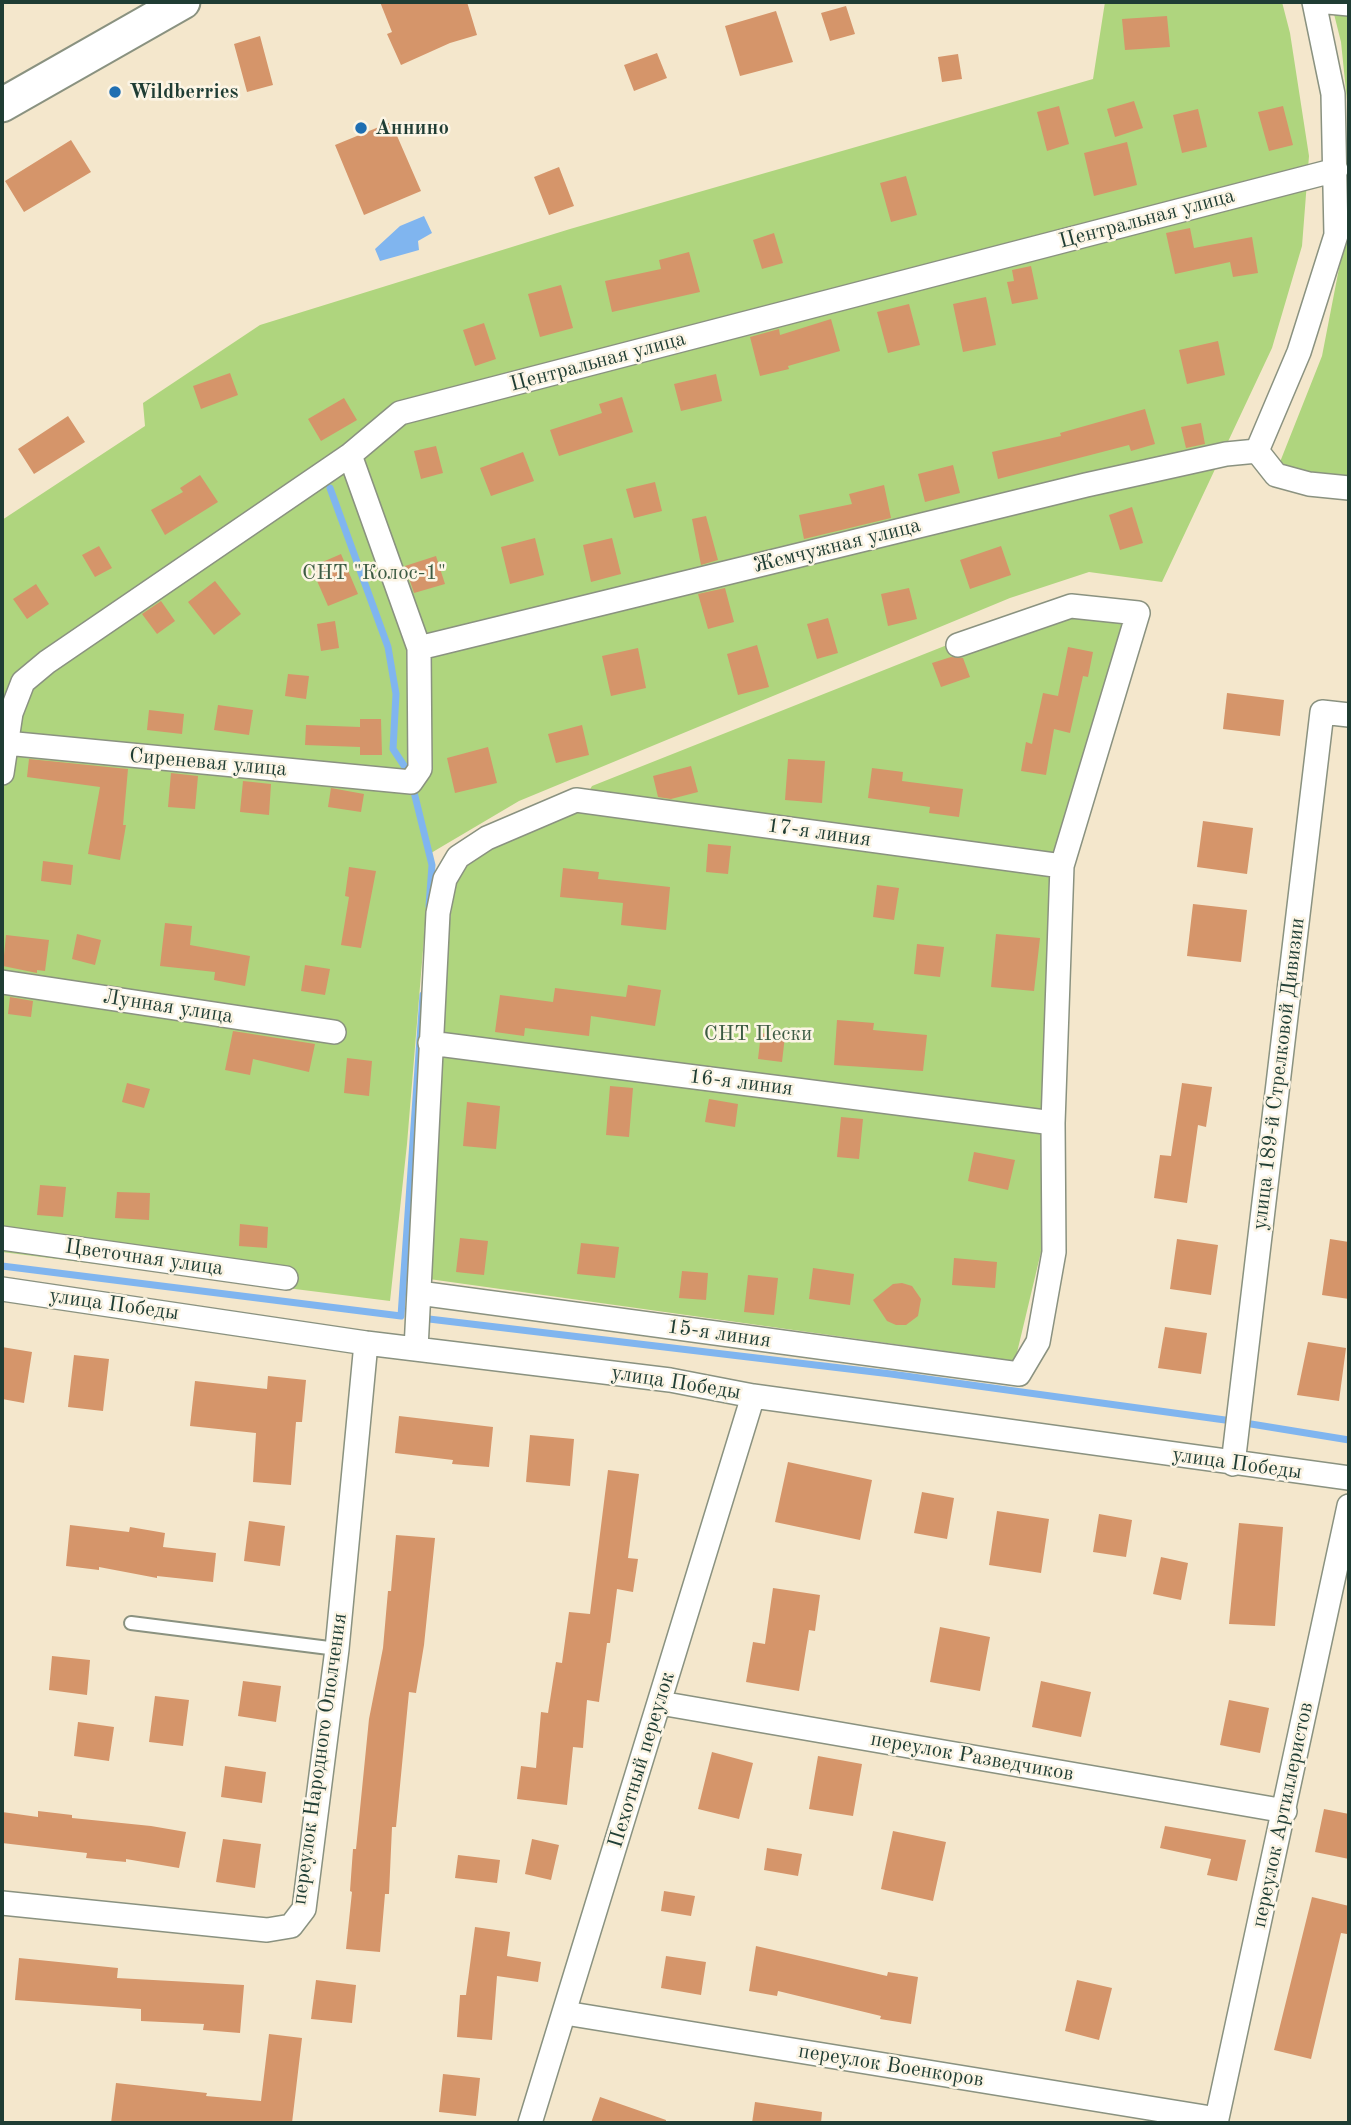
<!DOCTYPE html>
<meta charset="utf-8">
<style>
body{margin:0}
#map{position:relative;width:1351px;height:2125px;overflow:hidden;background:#f4e7cc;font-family:"Old Standard TT",serif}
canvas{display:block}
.frame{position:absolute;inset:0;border:4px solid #1f3d34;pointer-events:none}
</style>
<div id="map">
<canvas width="1351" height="2125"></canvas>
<div class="frame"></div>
</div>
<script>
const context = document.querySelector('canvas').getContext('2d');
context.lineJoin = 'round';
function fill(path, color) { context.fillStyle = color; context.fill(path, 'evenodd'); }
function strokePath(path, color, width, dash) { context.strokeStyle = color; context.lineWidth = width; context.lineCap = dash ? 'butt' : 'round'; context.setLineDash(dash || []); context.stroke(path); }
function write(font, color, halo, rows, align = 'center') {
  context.font = font + ' "Old Standard TT",serif'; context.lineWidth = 5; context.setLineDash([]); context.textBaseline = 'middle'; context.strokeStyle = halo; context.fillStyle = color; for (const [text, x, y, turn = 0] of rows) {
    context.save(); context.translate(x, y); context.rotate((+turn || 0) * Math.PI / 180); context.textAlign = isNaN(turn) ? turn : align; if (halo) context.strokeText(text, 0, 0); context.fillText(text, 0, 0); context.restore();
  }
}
fill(new Path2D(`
 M1105,2H1282L1290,33L1309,156L1302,246L1272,348L1162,582L1089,572L1010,598L519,801L431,853L407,1144L390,1301L2,1252V520L145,426L143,403L260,325L570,229L1093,79Z
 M1331,2H1349V120L1341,42Z
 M1349,182V480L1305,475L1280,462L1322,356L1341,258Z
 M1073,595L1134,602L1059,852L1042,1102L1041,1252L1015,1361L429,1279L450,919L456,883L471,858L577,812L592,786Z`), '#afd57e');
fill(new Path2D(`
 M424,216L432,233L418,241L419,250L380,261L375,249L400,226Z`), '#80b5ef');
strokePath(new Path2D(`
 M330,488L388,647L396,694L393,749L407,770
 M413,788L432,865L429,906
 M2,1266L401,1316L423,995
 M429,1319L891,1374L1225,1420
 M1251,1424L1349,1440`), '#80b5ef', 7);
fill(new Path2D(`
 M380,2H467L477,35L450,43L401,65L387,34L392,32Z
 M846,6L855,34L830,41L821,13Z
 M776,11L793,62L740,76L725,26Z
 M1167,16L1170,47L1125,50L1122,19Z
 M260,36L273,85L247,92L234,44Z
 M657,53L667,78L634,91L624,65Z
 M958,54L962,79L942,82L938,57Z
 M1134,101L1143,128L1115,137L1107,109Z
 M1059,106L1069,144L1047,151L1037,112Z
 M1283,106L1293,145L1269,151L1258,112Z
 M1198,109L1207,147L1182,153L1173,115Z
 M391,122L421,191L364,215L335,145Z
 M71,140L91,172L24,212L5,181Z
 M1127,142L1137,185L1094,196L1084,153Z
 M559,167L574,206L549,215L534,177Z
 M906,176L917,215L891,222L880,183Z
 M1190,228L1194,248L1252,237L1258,273L1233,277L1230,262L1175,274L1166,233Z
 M774,233L783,263L762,269L753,240Z
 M689,252L700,292L612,312L605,281L661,269L659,260Z
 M1031,266L1038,299L1012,304L1007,282L1014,281L1012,270Z
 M561,285L573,328L540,337L528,294Z
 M986,297L996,345L963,352L953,304Z
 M909,304L920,345L888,353L877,312Z
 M831,319L840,351L788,366L789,369L760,376L750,337L779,329L780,335Z
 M484,323L496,359L475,366L463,330Z
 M1218,341L1225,375L1187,384L1179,350Z
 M230,373L238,395L201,409L193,386Z
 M716,374L722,401L681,411L674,384Z
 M622,397L633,432L559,456L550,430L602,413L599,404Z
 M344,398L357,420L321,441L308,419Z
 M1145,409L1155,444L1131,451L1129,445L998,479L992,452L1061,436L1060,433Z
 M68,416L85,442L34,474L18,449Z
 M1201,423L1205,444L1186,448L1181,427Z
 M436,446L443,473L421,479L414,451Z
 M523,452L534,481L491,496L480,468Z
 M953,465L960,493L925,502L918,474Z
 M200,475L218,502L165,535L151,510L183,492L180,488Z
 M655,482L662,511L634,518L626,489Z
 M884,485L891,518L804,539L799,515L852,504L849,494Z
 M1132,507L1143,543L1120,550L1109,515Z
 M706,516L718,560L701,565L692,519Z
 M535,538L544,575L510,584L501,547Z
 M612,538L621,574L591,582L583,545Z
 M99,546L112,568L95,577L82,555Z
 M1001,546L1011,575L970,589L960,560Z
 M341,554L358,594L328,606L311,567Z
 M436,556L445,584L414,593L405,566Z
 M215,581L241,614L214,635L188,602Z
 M36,584L49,604L27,619L13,599Z
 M725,588L734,622L708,629L698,594Z
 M909,588L917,619L888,626L881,594Z
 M161,601L175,621L157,634L142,614Z
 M828,618L838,653L817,659L807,624Z
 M335,621L339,648L321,651L317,624Z
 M757,645L769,687L738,695L727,654Z
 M1068,647L1093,652L1088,677L1083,676L1070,733L1054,729L1046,775L1021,771L1026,742L1032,744L1043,693L1058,696Z
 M638,648L646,688L611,696L602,656Z
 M951,657L963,658L970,677L941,687L932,663Z
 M288,674L309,676L306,699L285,696Z
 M1227,693L1284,700L1280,736L1223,729Z
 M218,705L253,710L249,735L214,730Z
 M149,710L184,714L182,734L147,730Z
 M360,719H381L382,755H360V747L305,745L306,725L360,727Z
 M582,725L589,755L556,763L548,734Z
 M488,747L497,783L455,793L447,758Z
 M29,759L128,769L123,825H126L120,860L88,854L100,787L27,777Z
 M788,759L825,761L822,803L785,800Z
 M691,766L698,792L671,799L658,797L653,776Z
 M872,768L903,772L902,781L963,789L959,817L929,813L930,807L868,798Z
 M171,773L198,776L195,809L168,807Z
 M243,781L271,784L269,815L240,812Z
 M331,788L364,794L361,812L328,807Z
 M1203,821L1253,828L1247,874L1197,867Z
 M708,844L731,846L728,874L706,872Z
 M43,861L73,865L71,885L41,881Z
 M349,867L376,871L361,948L341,945L349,897L345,896Z
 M563,868L599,872L598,879L670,887L666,930L621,925L623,903L560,897Z
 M877,885L899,888L894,920L873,917Z
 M1193,904L1247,910L1241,962L1187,956Z
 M165,923L192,926L190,945L250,956L245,986L214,980L215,972L160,966Z
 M77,934L101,940L95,965L72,959Z
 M996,934L1040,938L1034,991L991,987Z
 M6,935L49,940L45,971L37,970V973L3,966Z
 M917,944L944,947L940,977L914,974Z
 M305,965L330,969L325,995L301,991Z
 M628,985L661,990L655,1026L591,1016L589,1036L525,1028L524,1036L495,1032L500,995L553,1002L555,988L626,997Z
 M10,997L33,1001L31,1017L8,1014Z
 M837,1020L874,1023L873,1030L927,1035L923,1071L834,1065Z
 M233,1031L315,1044L309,1072L253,1059L250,1075L225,1070Z
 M761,1033L785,1036L782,1062L758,1059Z
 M347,1058L372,1061L369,1096L344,1093Z
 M127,1083L150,1089L144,1108L122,1102Z
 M1182,1083L1212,1087L1206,1127L1198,1125L1187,1203L1154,1198L1160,1155L1171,1156Z
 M610,1086L633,1088L629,1137L606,1135Z
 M709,1099L738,1104L735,1127L705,1122Z
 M467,1102L500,1106L496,1149L463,1146Z
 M841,1117L863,1119L859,1159L837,1157Z
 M974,1152L1015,1160L1008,1190L968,1181Z
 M40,1185L66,1187L63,1217L37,1215Z
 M117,1192L150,1193L149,1220L115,1218Z
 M240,1224L268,1227L267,1248L239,1246Z
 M460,1238L488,1241L484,1275L456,1272Z
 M1177,1239L1218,1245L1211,1295L1170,1289Z
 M1330,1239L1349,1242V1299L1322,1295Z
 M581,1243L619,1247L615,1278L577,1274Z
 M954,1258L997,1262L995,1288L952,1285Z
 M813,1268L854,1274L850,1305L809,1299Z
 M682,1271L708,1273L706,1300L679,1298Z
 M748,1275L778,1278L774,1315L744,1312Z
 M893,1284L902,1283L912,1286L921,1299L918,1316L906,1325H896L887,1321L873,1300Z
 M1165,1327L1207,1333L1201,1374L1158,1368Z
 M1308,1342L1346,1348L1339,1401L1297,1395Z
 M2,1347L32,1352L24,1403L2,1399Z
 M74,1355L109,1359L103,1411L68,1407Z
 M268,1376L306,1380L302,1422H296L291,1485L253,1482L256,1433L190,1426L195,1381L267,1389Z
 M399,1416L493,1427L489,1467L452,1464L453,1460L395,1453Z
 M530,1435L574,1439L570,1486L526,1482Z
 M788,1462L872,1480L860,1540L775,1522Z
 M608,1470L639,1474L628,1558L638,1559L633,1592L617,1589L610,1643H607L599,1702L587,1700L583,1748L573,1747L567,1805L517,1799L521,1766L536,1768L541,1712L548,1713L556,1662L562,1663L569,1612L590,1614Z
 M922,1492L954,1498L947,1539L914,1533Z
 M997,1511L1049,1519L1041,1573L989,1565Z
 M1099,1514L1132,1520L1126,1557L1093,1552Z
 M249,1521L285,1526L280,1566L244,1561Z
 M1239,1523L1283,1527L1275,1626L1229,1624Z
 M70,1525L129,1532L130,1527L165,1533L163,1547L216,1553L213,1582L157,1576V1578L99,1567V1570L66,1566Z
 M396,1535L435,1538L424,1645L416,1693L409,1692L396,1827H392L389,1894H385L380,1952L346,1949L352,1892L350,1891L353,1849H356L369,1719L383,1648L388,1591H391Z
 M1161,1557L1188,1563L1181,1600L1153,1594Z
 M773,1588L820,1595L815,1631L809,1630L799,1691L746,1682L753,1642L765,1644Z
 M940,1627L990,1637L980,1691L930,1682Z
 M52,1656L90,1660L87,1695L49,1690Z
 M243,1681L281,1686L276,1722L238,1716Z
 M1041,1681L1091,1692L1081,1737L1032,1727Z
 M155,1696L189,1700L183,1746L149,1742Z
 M1229,1700L1269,1708L1260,1753L1220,1745Z
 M78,1722L114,1727L109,1761L74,1756Z
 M712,1752L753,1763L739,1819L698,1809Z
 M818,1756L862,1764L853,1816L809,1809Z
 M225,1766L266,1772L262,1803L221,1797Z
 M1324,1809L1349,1814V1859L1315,1852Z
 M38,1811L72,1815V1818L151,1826L186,1832L179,1868L126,1859V1862L86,1858L87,1853L2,1843V1812L38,1817Z
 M1165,1826L1246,1840L1237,1881L1207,1875L1211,1859L1160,1848Z
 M893,1831L946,1842L933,1901L881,1889Z
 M223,1839L261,1844L255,1888L216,1882Z
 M532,1839L559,1845L551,1880L525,1874Z
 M767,1848L802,1854L798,1876L764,1870Z
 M458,1855L500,1860L497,1883L455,1878Z
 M664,1891L695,1896L691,1916L661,1911Z
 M1312,1897L1349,1906V1924L1347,1934L1341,1933L1311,2059L1274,2050Z
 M475,1927L510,1932L507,1956L541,1962L538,1982L497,1976L492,2040L457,2037L460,1995H466Z
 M756,1946L887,1976L888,1972L918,1977L911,2024L880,2019L881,2016L778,1991L777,1996L749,1991Z
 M666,1956L706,1962L701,1995L661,1988Z
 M19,1958L118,1968L117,1978L244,1985L240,2033L203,2030L204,2024L141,2021V2009L15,2000Z
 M316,1980L356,1985L352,2023L311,2019Z
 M1077,1980L1112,1988L1099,2040L1065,2031Z
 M269,2034L302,2038L292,2123H111L116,2083L207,2093L206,2096L261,2101Z
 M443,2074L480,2078L476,2116L439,2112Z
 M600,2097L666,2120V2123H591Z
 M755,2102L822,2112L821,2123H752Z`), '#d5956a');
const service = new Path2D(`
 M131,1623L337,1649`);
const minor = new Path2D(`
 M1328,2L1349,4
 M1257,451L1299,352L1336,235L1333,94L1314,2
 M1257,451L1276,475L1309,484L1349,488
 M419,648L1086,485L1226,454L1257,451
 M6,743L411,782L420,769L419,648L350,455
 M2,773L11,713L23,682L47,662L350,455L400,413L1336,170
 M2,982L334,1032
 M430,1043L1053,1123
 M2,1238L286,1278
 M2,1289L366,1343L670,1380L753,1396L1349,1478
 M419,1293L1019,1374L1038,1342L1054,1252L1053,1123L1062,866L1138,613L1071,606L958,645
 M416,1349L438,913L445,879L458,857L487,838L576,800L1062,866
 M1233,1464L1322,712L1349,715
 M660,1703L1285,1811
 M2,1903L267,1930L291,1926L304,1909L337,1649L366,1343
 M565,2013L1217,2119
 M530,2123L753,1396
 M1216,2123L1349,1506`);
const secondary = new Path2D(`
 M2,105L183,2`);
strokePath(service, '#8a9280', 16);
strokePath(minor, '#8a9280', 26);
strokePath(secondary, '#8a9280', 37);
strokePath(service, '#fff', 12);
strokePath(minor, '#fff', 23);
strokePath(secondary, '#fff', 33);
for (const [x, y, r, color] of [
 [115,92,7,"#1f6fb2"],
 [361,128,7,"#1f6fb2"]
]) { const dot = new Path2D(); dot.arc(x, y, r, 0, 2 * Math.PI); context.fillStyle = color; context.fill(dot); strokePath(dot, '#fcf5e5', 2.5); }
write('bold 21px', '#1f3d34', '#fcf5e5', [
 ["Wildberries",129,92],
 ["Аннино",375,128]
], 'left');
write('21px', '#1f3d34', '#fcf5e5', [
 ["Центральная улица",1147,219,-15],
 ["Центральная улица",598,362,-15],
 ["Жемчужная улица",837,546,-14],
 ["Сиреневая улица",208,763,5],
 ["17-я линия",819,833,8],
 ["Лунная улица",168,1007,9],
 ["улица 189-й Стрелковой Дивизии",1279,1074,-83],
 ["16-я линия",741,1083,7],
 ["Цветочная улица",144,1258,8],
 ["улица Победы",114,1305,8],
 ["15-я линия",719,1334,8],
 ["улица Победы",676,1383,9],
 ["улица Победы",1237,1464,8],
 ["переулок Разведчиков",972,1757,10],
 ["переулок Народного Ополчения",320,1759,-82],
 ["Пехотный переулок",642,1760,-73],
 ["переулок Артиллеристов",1283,1815,-78],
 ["переулок Военкоров",891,2066,9]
]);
write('21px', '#3c5b43', '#fcf5e5', [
 ["СНТ \"Колос-1\"",374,573],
 ["СНТ Пески",758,1034]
]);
</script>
